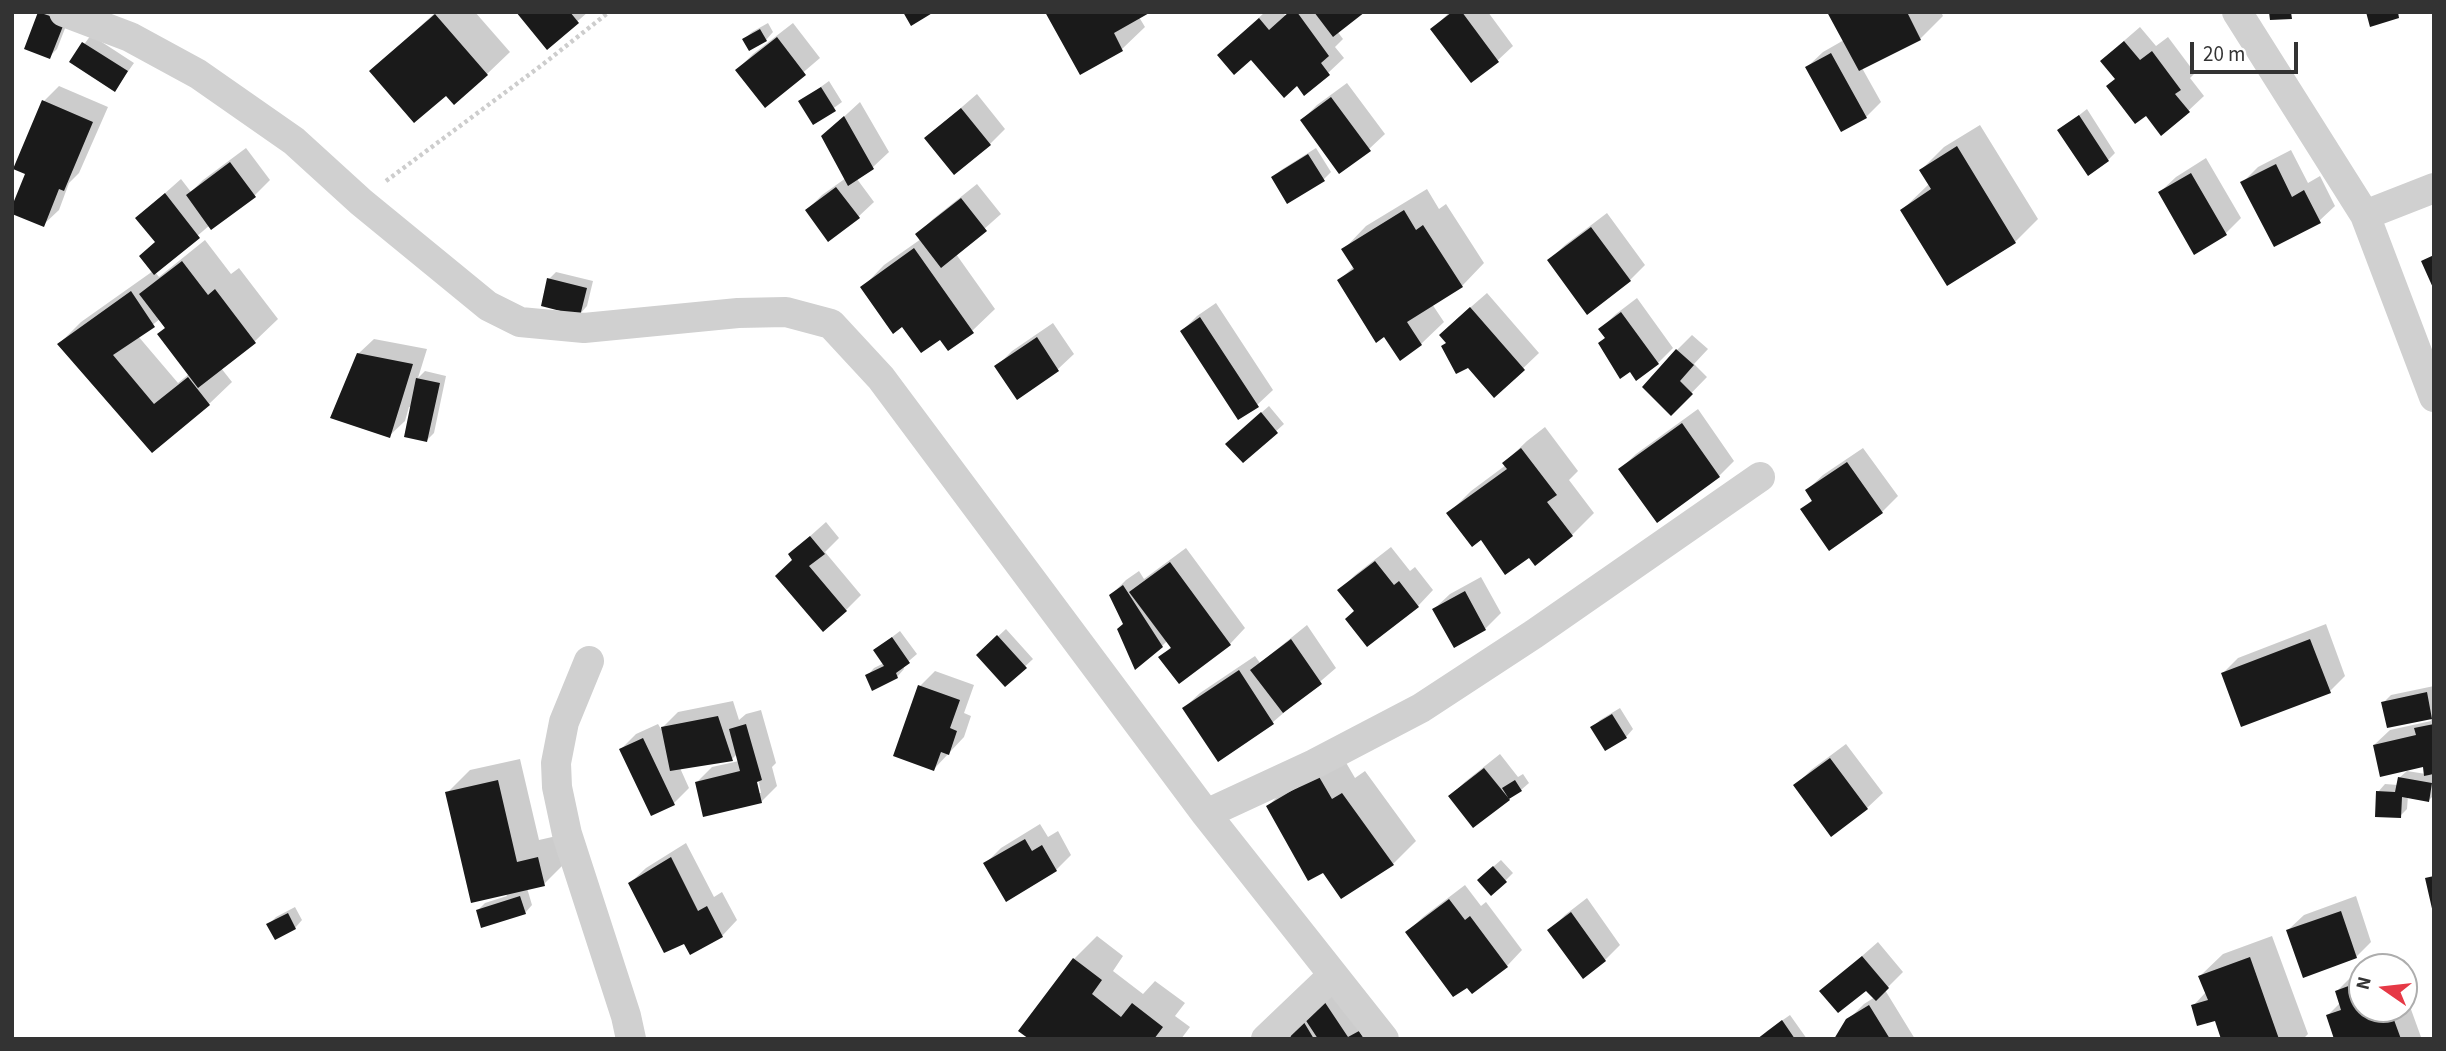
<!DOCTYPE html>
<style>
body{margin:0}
#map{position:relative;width:2446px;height:1051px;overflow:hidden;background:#fff;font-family:"Source Sans 3",sans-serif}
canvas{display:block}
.frame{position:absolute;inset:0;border:14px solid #333;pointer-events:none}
.north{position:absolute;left:2348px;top:953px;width:70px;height:70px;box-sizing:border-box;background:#fff;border:2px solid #adadad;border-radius:50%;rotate:284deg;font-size:19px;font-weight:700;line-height:28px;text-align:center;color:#333}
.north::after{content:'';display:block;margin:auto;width:24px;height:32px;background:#e63946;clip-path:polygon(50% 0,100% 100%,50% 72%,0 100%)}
.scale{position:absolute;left:2190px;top:42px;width:108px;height:32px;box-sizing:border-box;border:4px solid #333;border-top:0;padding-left:9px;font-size:21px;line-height:24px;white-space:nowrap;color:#333;-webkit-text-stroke:5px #fff;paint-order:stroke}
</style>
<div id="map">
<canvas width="2446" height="1051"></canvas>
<div class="frame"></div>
<div class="north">N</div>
<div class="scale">20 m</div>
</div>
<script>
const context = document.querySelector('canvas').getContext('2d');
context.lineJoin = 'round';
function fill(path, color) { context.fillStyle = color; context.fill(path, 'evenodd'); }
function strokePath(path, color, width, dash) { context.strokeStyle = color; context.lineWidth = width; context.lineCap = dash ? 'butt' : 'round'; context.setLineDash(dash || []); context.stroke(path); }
fill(new Path2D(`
 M40,12L71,13L57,49L49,57L26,48Z
 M436,12H475L510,52L487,74L446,93L371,71Z
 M518,12H588L548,47Z
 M1047,12L1139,17L1145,27L1122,49Z
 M1265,12H1282L1286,16L1290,12H1362L1337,31L1343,39L1335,47L1344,58L1328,73L1297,84L1251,57L1219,55Z
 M1450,12H1488L1513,46L1497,61L1432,29Z
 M1829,12H1941L1943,16L1920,39L1862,68L1881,102L1866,117L1807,67L1823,52L1844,40Z
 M768,23L773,32L766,40L744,39L752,32Z
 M793,23L820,58L765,105L737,70L753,54Z
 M2140,27L2156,46L2168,37L2195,73L2190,78L2204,96L2188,111L2116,78L2118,46Z
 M91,35L134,63L115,90L71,62Z
 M829,81L842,102L813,123L800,102Z
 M1347,83L1385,134L1369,149L1302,120L1317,105Z
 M59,86L108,107L79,173L69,183L59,210L43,225L28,173L44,101Z
 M977,94L1005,129L990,144L926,138Z
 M860,102L889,152L873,167L857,179L874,202L858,217L807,210L822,195L846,178L823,136Z
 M2087,109L2115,153L2108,160L2059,131Z
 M1980,125L2038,219L2015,242L1948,284L1902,210L1929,184L1921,170L1944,147Z
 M246,148L270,180L254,196L210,225L155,272L159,277L205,240L231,274L239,268L278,319L255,341L221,368L232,382L209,404L152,451L59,344L81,322L153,271L156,241L137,218L181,179L191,192L203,180ZM160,319L189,374L178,383L138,336Z
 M1316,148L1331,172L1324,179L1273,177L1281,170Z
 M2291,150L2308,183L2320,176L2335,206L2319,221L2242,183L2258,167Z
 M2206,158L2241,218L2226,233L2160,192L2176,177Z
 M977,184L1001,214L956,254L995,309L972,331L940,337L903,325L862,288L884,265L921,239L917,235L933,219Z
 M1427,189L1439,209L1446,204L1484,263L1462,286L1432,304L1444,322L1421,344L1385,335L1339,281L1354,266L1344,249L1366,226Z
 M1607,213L1645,265L1630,280L1549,260L1565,245Z
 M556,272L593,281L587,306L580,314L549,279Z
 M1487,293L1539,353L1494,396L1447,342L1456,320Z
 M1637,298L1673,348L1658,363L1600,343L1606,337L1600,329L1616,314Z
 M1216,303L1273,390L1257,405L1182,331L1197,316Z
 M1053,323L1074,354L1058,369L1017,397L997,366L1012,351Z
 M1692,335L1708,349L1694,364L1707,377L1671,414L1677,350Z
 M374,339L427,349L418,378L425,371L446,376L434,433L427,440L412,408L409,407L405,421L389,436L358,354Z
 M1269,406L1284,424L1243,461L1235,436Z
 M1698,409L1734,461L1719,476L1620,469L1636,454Z
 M1545,427L1578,471L1569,480L1594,513L1572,535L1529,555L1482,537L1449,513L1471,491L1506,465L1504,463L1527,441Z
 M1863,448L1898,496L1882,512L1829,549L1802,510L1813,499L1807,490L1823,475Z
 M826,522L839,538L825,552L861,595L846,610L790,554Z
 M1391,547L1410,571L1415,567L1433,590L1418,606L1356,610L1340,590L1355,575Z
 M1186,548L1245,628L1230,644L1161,657L1172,646L1167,641L1162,646L1125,624L1111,595L1126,580L1139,571L1144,579Z
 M1481,577L1501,613L1485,629L1454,645L1434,609L1450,594Z
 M2326,624L2345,676L2330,691L2223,673L2238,658Z
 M1307,625L1336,668L1273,722L1218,759L1184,708L1200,693L1255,656L1260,663Z
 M1006,629L1033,659L1005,685L978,655Z
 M900,631L917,654L903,666L904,669L897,677L867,676L874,668L884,663L875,650Z
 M935,671L974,685L964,713L971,716L964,737L934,769L920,686Z
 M2434,686V772L2426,774L2434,775V795L2429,800L2408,796L2407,809L2400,816L2378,792L2385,784L2398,785L2399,778L2407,771L2426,774L2424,765L2374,745L2390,730L2431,721L2430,717L2383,703L2391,695Z
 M733,701L739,720L746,714L761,710L776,763L772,767L777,786L761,802L697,782L712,767L739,761L737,754L732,759L680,768L689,788L674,803L621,749L636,734L658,724L661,729L678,712ZM757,773L761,793H758L753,774Z
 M1620,708L1633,729L1626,737L1593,727L1600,720Z
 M1846,744L1883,793L1867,808L1796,785L1811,770Z
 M1341,754L1355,778L1365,771L1416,841L1393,864L1342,897L1324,870L1268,806L1290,784Z
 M1500,754L1518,777L1523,774L1529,783L1521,790L1508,799L1450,796L1466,781Z
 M520,759L539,840L561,835L566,862L544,884L527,888L532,905L525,913L478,910L485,903L507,896L447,793L470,770Z
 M1040,824L1048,837L1058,831L1071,855L1056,870L985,864L1001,848Z
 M686,843L714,897L722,892L737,920L722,936L685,941L630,883L646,868Z
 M1501,860L1513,873L1505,881L1486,873Z
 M1465,885L1481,906L1486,902L1522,950L1507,966L1407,932L1423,917Z
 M2356,896L2371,942L2356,957L2288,930L2304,915Z
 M1587,898L1620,945L1605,960L1550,930L1565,915Z
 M295,907L302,920L295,928L269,924L276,917Z
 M1097,936L1123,956L1113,971L1143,994L1155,981L1185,1003L1175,1016L1190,1027L1181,1039H1032L1021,1030L1074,959Z
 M2272,936L2308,1034L2303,1039H2223L2216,1019L2193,1006L2206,992L2200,976L2223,954Z
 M1878,942L1903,972L1885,990L1915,1039H1836L1848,1020L1864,1004L1875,997L1866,988L1822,991Z
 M2362,972V1009H2404V990L2421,1037L2419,1039H2336L2328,1015L2340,1003L2337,991L2352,976Z
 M1338,984L1385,1039H1294L1288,1029Z
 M1790,1015L1807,1039H1760L1767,1031Z`), '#0003');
fill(new Path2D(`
 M38,12L65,21L50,59L24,49Z
 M516,12H570L579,23L547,50Z
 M903,12H934L911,26Z
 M1045,12H1151L1114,33L1123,51L1080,75Z
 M1289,12H1297L1329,56L1321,63L1330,75L1304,96L1297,86L1284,98L1251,60L1234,75L1217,55L1259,18L1269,30Z
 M1314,12H1365L1333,37Z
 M1452,12H1462L1499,62L1471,83L1430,29Z
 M1827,12H1907L1921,40L1859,71Z
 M2269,12H2291L2292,19L2270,20Z
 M2366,12H2398L2399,18L2370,27Z
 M435,14L488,75L454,105L446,96L414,123L369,71Z
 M760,29L767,41L749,51L742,39Z
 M777,37L806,75L765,108L735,70Z
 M2124,41L2140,60L2152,51L2181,90L2175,94L2190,112L2161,136L2146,116L2135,124L2106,86L2115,79L2100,61Z
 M82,42L128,71L115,92L69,62Z
 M1831,53L1867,118L1841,132L1805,67Z
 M821,87L836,111L813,125L798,101Z
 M1331,97L1371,151L1339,174L1300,120Z
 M42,100L93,122L64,191L59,189L44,227L12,214V206L25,174L13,169Z
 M961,108L991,145L954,175L924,138Z
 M2079,115L2109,161L2088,176L2057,130Z
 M844,116L874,169L848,186L821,136Z
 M1957,146L2016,243L1947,286L1900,210L1931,189L1919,170Z
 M1308,154L1325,181L1287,204L1271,177Z
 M230,162L256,197L211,230L186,195Z
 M2276,164L2292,197L2304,190L2321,223L2274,247L2240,182Z
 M2191,173L2227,235L2194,255L2158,192Z
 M836,187L860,218L828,242L805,210Z
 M165,193L200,238L154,275L139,256L155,242L135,218Z
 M961,198L987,231L941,268L915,234Z
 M1404,210L1416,230L1423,225L1463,287L1407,322L1422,345L1400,361L1384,337L1376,343L1337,280L1354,269L1341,249Z
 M1591,227L1631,281L1587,315L1547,260Z
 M914,248L974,333L948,351L940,340L921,353L902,327L893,334L860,287Z
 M2434,255V290L2421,261Z
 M182,261L208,295L215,289L256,343L198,388L157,334L165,328L139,294Z
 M547,278L587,288L580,316L541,306Z
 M131,291L155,327L113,355L154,404L188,377L210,405L152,453L57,344Z
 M1470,307L1525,370L1494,398L1468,368L1456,374L1441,346L1446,343L1439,335Z
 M1621,312L1659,364L1636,381L1630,372L1620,379L1598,343L1605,338L1598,329Z
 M1200,317L1259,407L1238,420L1180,331Z
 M1037,337L1059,371L1017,400L994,366Z
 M1676,349L1694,365L1680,381L1693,394L1671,416L1642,387Z
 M357,353L413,364L390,438L330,418Z
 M416,378L440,383L427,442L404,437Z
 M1261,412L1278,433L1243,463L1225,444Z
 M1682,423L1720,477L1657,523L1618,469Z
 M1521,448L1557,495L1547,502L1573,536L1535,566L1529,558L1505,575L1481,540L1472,547L1446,513L1507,469L1502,463Z
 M1847,462L1883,513L1829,551L1800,509L1812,501L1805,490Z
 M810,536L825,554L809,566L847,611L823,632L775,576L792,560L788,554Z
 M1375,561L1394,585L1399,581L1419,607L1367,647L1345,619L1354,611L1337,590Z
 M1170,562L1231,645L1179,684L1158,657L1171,648L1129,592Z
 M1123,585L1163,647L1135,670L1117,629L1123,624L1109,595Z
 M1465,591L1486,630L1454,648L1432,609Z
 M997,635L1027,668L1005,687L976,655Z
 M892,637L910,663L896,673L898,678L872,691L865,675L884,666L873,650Z
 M1291,639L1322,684L1283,713L1250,670Z
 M2310,639L2331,693L2241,727L2221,673Z
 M1239,670L1274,724L1218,762L1182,708Z
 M918,685L960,700L950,728L957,731L949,755L941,752L934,771L893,756Z
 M2427,692L2432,719L2387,728L2381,702Z
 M1612,714L1627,738L1605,751L1590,727Z
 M718,716L733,761L670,771L661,727Z
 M746,724L762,780L757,782L762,803L703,817L695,782L740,771L729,729Z
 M2434,724V774L2424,776L2423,767L2380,777L2373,745L2416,735L2414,728Z
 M643,738L675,805L651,816L619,749Z
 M1830,758L1868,809L1831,837L1793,785Z
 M1484,768L1510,800L1473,828L1448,796Z
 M1318,775L1332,799L1342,793L1394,865L1341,899L1323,873L1308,881L1266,806Z
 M2398,777L2432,783L2429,802L2402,797L2401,818L2375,817L2376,791L2395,792Z
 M498,780L517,862L538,857L545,886L471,903L445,792Z
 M1515,780L1522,791L1509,799L1502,788Z
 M1025,839L1032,851L1042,845L1057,871L1006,902L983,863Z
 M671,857L698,911L707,906L723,937L690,955L684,944L664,953L628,883Z
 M1493,866L1507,882L1491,896L1477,880Z
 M2434,876V913H2433L2425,878Z
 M520,896L526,914L481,928L476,910Z
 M1449,899L1465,920L1470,916L1508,967L1472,994L1467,988L1453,997L1405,932Z
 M2341,911L2357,958L2303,978L2286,930Z
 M1571,912L1606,961L1583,979L1547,930Z
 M288,913L296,929L275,940L266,924Z
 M1862,956L1889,988L1876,1001L1866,991L1838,1013L1819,991Z
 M2250,957L2279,1039H2221L2215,1021L2197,1026L2191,1005L2208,1000L2198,976Z
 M1073,958L1102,980L1092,994L1121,1017L1132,1003L1163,1027L1154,1039H1029L1018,1031Z
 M2362,981V1009H2390L2401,1039H2334L2326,1015L2341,1010L2335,991Z
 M1322,998L1348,1037L1359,1031L1364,1039H1318L1301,1013Z
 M1869,1005L1890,1039H1834L1846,1019Z
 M1302,1019L1314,1039H1292L1286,1029Z
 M1782,1020L1795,1039H1757Z`), '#1a1a1a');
strokePath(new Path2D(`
 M386,181L542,65L609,12`), '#cdcdcd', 4.5, [3.5, 3.5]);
strokePath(new Path2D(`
 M64,12L130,37L198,74L294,141L361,202L488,306L520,322L584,328L738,313L786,312L831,324L881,378L1206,814L1384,1039
 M2237,12L2365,215L2434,397
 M2365,215L2434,188
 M589,661L564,722L556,763L557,787L567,834L626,1016L631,1039
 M1206,814L1314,764L1421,708L1534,634L1760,477
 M1266,1039L1332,976`), '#d0d0d0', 30);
</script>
